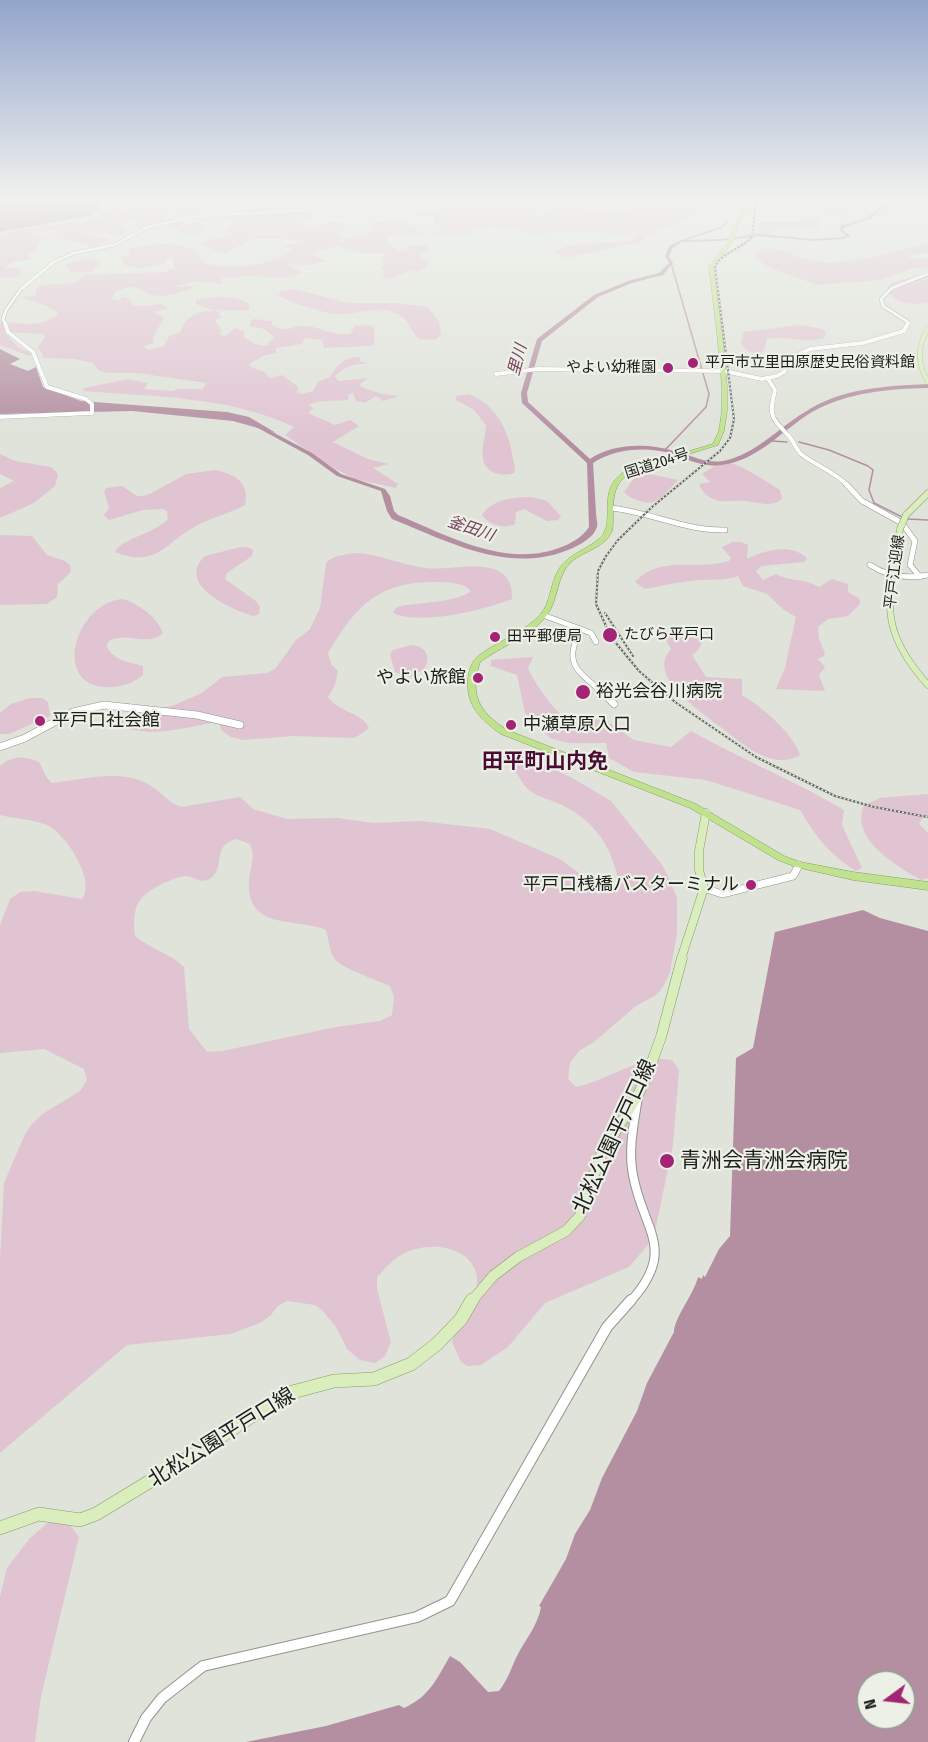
<!DOCTYPE html>
<meta charset="utf-8">
<style>
body{margin:0}
#map{position:relative;width:928px;height:1742px;overflow:hidden;background:#dfe3d9;font-family:"Fira Sans Condensed",sans-serif}
canvas{display:block}
.north{position:absolute;left:856px;top:1670px;width:60px;height:60px;box-sizing:border-box;background:#ecf0e7;border:2px solid #999c95;border-radius:50%;rotate:255deg;font-size:16px;font-weight:700;line-height:24px;text-align:center;color:#1d1e1b}
.north::after{content:'';display:block;margin:auto;width:21px;height:27px;background:#a32374;clip-path:polygon(50% 0,100% 100%,50% 72%,0 100%)}
</style>
<div id="map">
<canvas width="928" height="1742"></canvas>
<div class="north">N</div>
</div>
<script>
const context = document.querySelector('canvas').getContext('2d');
context.lineJoin = 'round';
function fill(path, color) { context.fillStyle = color; context.fill(path, 'evenodd'); }
function strokePath(path, color, width, dash) { context.strokeStyle = color; context.lineWidth = width; context.lineCap = dash ? 'butt' : 'round'; context.setLineDash(dash || []); context.stroke(path); }
function write(font, color, halo, rows, align = 'center') {
  context.font = font + ' "Fira Sans Condensed","Noto Sans JP",sans-serif'; context.lineWidth = 4.5; context.setLineDash([]); context.textBaseline = 'middle'; context.strokeStyle = halo; context.fillStyle = color; for (const [text, x, y, turn = 0] of rows) {
    context.save(); context.translate(x, y); context.rotate((+turn || 0) * Math.PI / 180); context.textAlign = isNaN(turn) ? turn : align; if (halo) context.strokeText(text, 0, 0); context.fillText(text, 0, 0); context.restore();
  }
}
fill(new Path2D(`
 M136,199H238L198,206L201,207L195,209L197,211L194,215L183,216L179,214L182,210H173L162,214V217L167,219L178,218L181,222L190,225L201,220L200,218L211,216L213,218L201,224L206,226L205,229L198,234L182,233C171,221 151,225 136,229L134,228L137,221L130,220L117,227L126,228L123,232L127,233L125,236C108,237 99,231 85,233L109,239L104,244L90,248L85,244L50,237H57L55,230L32,233L49,238L39,243L37,251L30,253L28,257L33,260C21,260 13,260 4,268L24,269L17,277L0,278V233L53,224L84,222L113,210L115,203L120,202L122,210L133,208V205L137,202L134,200Z
 M251,199H321L326,203L308,209L311,219L290,220L312,227L335,222L346,224L347,226L340,232L343,237L354,238L358,234H366L374,227L370,223C391,221 407,212 420,234L387,235V239L397,251H406L407,246L425,245L427,243V252L422,253L420,258L430,261L425,268L414,273L417,269L388,279L381,275L385,272L381,267L385,263L382,259L386,253H363L337,246L311,254L327,261L309,265L286,264L303,273L285,278L250,276L222,278L221,284L195,281L175,287L192,286L193,289C186,290 167,297 160,296C137,294 143,280 115,292L112,299L119,300L124,297L130,299L133,305L146,306L161,304L168,308L154,312L164,318L153,337L154,343L143,346L149,350L164,346L169,336L180,332C186,316 197,310 214,311L196,304V300C212,296 236,294 249,304L250,309L248,310H215L219,312L221,318L215,320L222,331L219,334L225,336L235,328L244,331V337C251,343 257,345 266,346L274,337L264,329L249,326L252,319L272,321V325C288,333 285,328 299,326C317,324 329,336 350,334L355,326L369,325L374,327V345L371,346L324,348L322,340L305,338L302,344L276,348V353L263,356L249,364L251,367L265,372L270,378L282,375L297,386L298,390L296,392L303,394L313,391L318,382L330,377C336,365 346,356 360,357V361L369,364C355,363 345,367 335,376L338,381L368,378L360,384L361,387L382,394L399,396L383,401L376,396L365,403L356,401L353,393L349,394L348,400C337,401 316,400 309,405L313,408L308,413L335,425L350,420L359,426L333,442L368,459L388,464L373,468L398,484L396,488L355,479L332,467L285,435L294,427C230,396 153,397 83,391L84,388L128,379L148,383L144,389L173,391L177,389H203L206,383L137,373H107L98,370L93,363L74,359L44,358L38,347L45,337L43,334L4,332L18,347L32,354L29,356L0,345V322C25,323 37,329 59,314C49,304 34,303 21,297L35,296L36,289L40,285L75,283L84,275L164,272L174,268L172,257L167,259L165,263L141,268L126,266L121,257L130,254V248C152,244 192,237 203,262C222,272 278,265 293,249L281,246L300,242L285,239H253L223,254L202,245V243L210,239L230,236L225,234V229L235,224L226,217L260,213V210H244Z
 M416,199L530,200L528,199H540L527,203V206H538L539,209L530,212L531,215L544,216L558,205L615,213L650,206L651,204L646,202C658,203 668,210 679,202L667,199C678,199 693,195 699,206L690,213L693,216L655,231L638,243L565,258L555,251L569,245L631,241L639,233L607,234L605,232L565,231L535,234L492,226L476,230L471,234L438,236L435,234L442,228L434,222L433,216L417,217L411,214L442,210L446,207L435,205L413,206L411,205Z
 M807,199H859L852,209C839,214 812,214 807,199Z
 M807,214L818,219L819,227C809,233 797,226 785,228C775,229 769,237 758,237L759,228L764,222L800,221L802,220L800,215Z
 M928,244V253H917L907,258H928V267L911,269L880,280L817,285L768,267L754,257L759,249C782,245 799,261 822,262C859,264 892,250 928,244Z
 M92,258L100,263L92,272H73L65,266L73,261Z
 M928,274V303C912,304 893,306 887,287L892,282Z
 M294,289L349,303H398L428,307L439,322L441,335L435,340L419,339C411,332 410,321 399,315C380,303 356,316 335,314C325,313 285,301 278,295L282,290Z
 M799,325L823,329L826,332L824,338C803,344 786,335 767,339L764,351L759,354L747,351L741,344L743,332Z
 M468,394C494,403 508,428 512,454C513,460 516,466 514,473C508,475 502,475 495,473C475,465 485,442 486,425L474,410L456,400V396Z
 M0,454L15,461L51,467L58,474L55,486L34,503L0,518V488L14,481L0,474Z
 M730,463C741,465 769,483 780,490L782,499C772,508 758,502 745,501C736,500 725,503 716,500C708,498 702,492 699,484L710,482L702,474L713,467Z
 M215,470C235,474 250,482 245,505C228,514 210,518 194,527C164,544 157,568 115,552C120,539 156,533 168,519L167,511L163,509L143,510L109,520L104,515L109,508L104,492L106,488L122,486L137,496H143L150,494L186,474Z
 M637,474H649L678,480C666,492 657,508 640,501C633,498 629,498 624,492Z
 M532,497L547,501L561,516L558,520L547,521L524,509L516,512L515,524C505,529 488,525 482,515C492,499 515,497 532,497Z
 M0,535L32,536L47,555L65,561L70,565L71,572L58,584L57,597L47,604L0,605Z
 M733,542H741L748,545L747,559C765,550 791,543 807,558L804,562L761,566L756,571L763,580L776,574C789,582 802,577 819,587L832,579L848,584V592L860,599V604L848,616L828,619L818,627L819,639L825,653L824,656L818,659L825,667L819,675L825,691L776,689L785,668L796,617L784,610L767,594L743,586L738,576C725,581 714,579 701,580C681,581 663,586 645,589L635,582C659,554 699,571 729,561L731,558L722,547Z
 M241,547H248L253,550L252,556L227,573L225,579L257,602L260,607L259,614L254,616C231,610 175,584 205,556Z
 M357,553C381,555 402,565 426,568C453,572 514,550 512,599C483,610 425,625 395,614L393,612L397,607C416,602 457,603 471,591C463,582 447,582 435,582C377,582 356,606 328,653L331,664L338,671L335,685L328,697C339,713 362,712 369,728L355,738L292,736L244,740L231,737L222,731L219,724L212,723C182,728 145,740 117,723V719L174,705L202,693L222,677L267,673L275,669L296,640L310,629L320,608L326,563C333,555 347,554 357,553Z
 M123,599C139,604 157,617 163,633C147,648 124,630 108,642L107,647C116,662 127,661 143,666V675C132,684 119,688 104,687C52,683 76,602 123,599Z
 M698,630L703,641L698,650L692,655L706,677L742,679V695C762,707 793,733 800,755C770,773 738,739 715,723C698,709 646,675 671,649L663,635Z
 M411,645C425,646 432,656 424,669L410,677L395,672L390,654L393,650Z
 M533,657L528,668C534,683 562,724 579,725C587,726 594,720 601,717L634,740L671,747L691,731C741,759 795,781 844,810L842,825L862,868L856,871C828,853 817,838 800,810L706,780L634,772L609,758L606,743H569L550,738L525,713L517,675L491,666V660Z
 M30,698H42L48,702L50,716L9,734H0V713L11,704Z
 M494,751L519,752L574,779L611,801L663,866L677,897V934L670,972L663,987L656,995L636,1006L594,1042L579,1051L570,1063L568,1079L576,1087C606,1081 644,1053 672,1060L679,1070L673,1145L655,1231L647,1246L629,1267L545,1303L508,1347L481,1365L467,1366L461,1362L452,1342C457,1324 479,1296 477,1278C473,1244 425,1240 401,1255C392,1260 385,1269 377,1277V1289L391,1342L385,1356L375,1363L360,1360L347,1349L336,1327L323,1311L315,1305L287,1301L278,1306L270,1316L260,1323L231,1334L127,1345L0,1453V1259L4,1183L25,1134L32,1124L44,1113L80,1091L87,1080L84,1069L44,1049L0,1053V925L10,899L20,892L34,891L82,899C97,881 65,833 47,825C33,819 15,819 0,815V766C14,755 24,756 39,762L47,778L52,783C81,780 118,769 146,783C159,789 168,803 181,807L240,797L253,809L287,819L338,818L373,823L420,821L490,829L560,859L605,892L613,890L619,884C613,848 595,821 562,805C551,800 537,797 528,789C523,785 521,779 517,774C510,766 502,759 494,751ZM237,839L250,844C256,858 250,867 249,881C246,931 295,917 326,930C329,939 329,951 334,958C340,968 377,980 390,986L394,997L392,1015L380,1021L336,1027L222,1051L207,1052L189,1029L184,967C170,953 150,949 135,936C132,908 136,897 162,884C169,881 177,877 185,876C194,876 201,885 211,878C226,867 211,844 237,839Z
 M928,794V817L922,819L919,824L928,833V878L921,880C896,865 850,840 864,805L880,798Z
 M64,1517L79,1537L41,1696L35,1742H0V1597L7,1568L30,1538L49,1522Z`), '#e0c4d2');
fill(new Path2D(`
 M0,199H103L99,204L101,208L89,216L0,232Z
 M0,349L20,359L10,364L28,371L36,367L43,387L81,401L227,412L249,417L276,433L233,421L132,411L0,414Z
 M863,910L880,918L928,931V1742H246L326,1726L399,1705L404,1708C430,1696 436,1680 450,1656L460,1662L488,1692L499,1691C508,1679 510,1671 516,1658C524,1641 538,1626 541,1607L539,1606L566,1559L575,1534L590,1510L602,1478L637,1411L647,1383L674,1332C674,1318 694,1294 698,1277L702,1279L703,1275L705,1277L719,1249L730,1236L736,1058L753,1048L775,932ZM868,1682H904V1718H868Z`), '#b48fa2');
strokePath(new Path2D(`
 M681,241L722,227L727,221
 M772,441L787,442
 M799,442L829,450L868,466L873,470L869,490L874,503L904,518
 M665,450L706,407L709,394L671,263
 M908,519L928,520`), '#b48fa2', 1.5);
fill(new Path2D(`
 M893,199H897L869,220L845,227L843,230L851,236L844,239L813,241L759,236L720,241L682,242L673,248L669,256L673,263L663,275L632,283L598,297L542,341L527,393L528,402L590,459C613,443 649,443 674,451C690,455 706,464 723,461C755,455 778,428 805,412C841,388 886,386 928,384V388C888,389 848,392 812,412C782,430 759,460 722,465C705,468 689,460 673,454C648,446 615,448 593,463C594,480 595,496 596,513C596,517 598,523 597,527C594,537 581,544 573,548C510,576 450,542 392,519L387,511L381,491L337,476L308,455L256,427L261,426L312,453L341,474L385,489L390,496L394,511L398,515C449,536 508,570 564,546C574,542 583,536 589,527L587,463L522,403L521,393L537,339L594,295L628,281L659,273L669,263L665,256L669,246L681,240L720,239L759,234L813,239L843,237L846,236L839,230L841,225L865,218Z`), '#b48fa2');
const minorFar5 = new Path2D(`
 M5,325L3,319L6,310L21,289L54,262L74,253L114,245L148,227L195,216L329,209L367,199
 M908,325V322L883,306L881,299L892,288L928,274`);
const minorFar4 = new Path2D(`
 M496,374L538,369L724,371L762,379L777,376L784,372L789,359L810,349L863,343L904,331L908,323
 M768,379L775,390C769,416 770,416 788,435C793,440 796,449 801,454C816,466 834,471 848,486
 M0,417L92,413V404L86,399L47,387L33,352L8,332L5,323`);
const minorFar3 = new Path2D(`
 M846,484L862,501L902,523L915,541L910,565L920,577
 M611,508C650,512 685,531 725,530
 M870,565C888,577 907,579 928,575
 M543,615L591,633L596,642
 M581,629C562,664 578,671 603,693`);
const minorFar2 = new Path2D(`
 M602,691L614,704
 M0,747L25,738L73,712L104,705L197,715L240,725
 M704,888L722,894L793,876L799,865`);
const minorFar1 = new Path2D(`
 M630,1302C678,1249 643,1231 633,1175C628,1149 634,1123 638,1097`);
const minor = new Path2D(`
 M134,1742L146,1718L162,1698L203,1666L417,1617L450,1601L607,1327L631,1300`);
const majorFar4 = new Path2D(`
 M928,328C917,347 917,363 928,382`);
const majorFar3 = new Path2D(`
 M906,515L928,493
 M900,529C889,600 876,627 928,685`);
const majorFar2 = new Path2D(`
 M681,959L704,888L699,870V851L706,813`);
const majorFar1 = new Path2D(`
 M471,1302L493,1276L518,1257L566,1231L580,1216L601,1155L638,1095L648,1073L661,1037L682,958`);
const major = new Path2D(`
 M0,1528L39,1514L80,1520L96,1514L190,1457L285,1394L334,1381L374,1379L411,1364L437,1344L461,1319L472,1300`);
const highway = new Path2D(`
 M736,199H740L748,204L731,244L713,267L722,333L727,387V411L724,431L718,445L633,471C613,482 613,497 613,518C613,522 613,528 612,531C606,547 584,551 572,561C556,575 559,599 547,615C533,635 500,647 480,662C469,695 479,712 507,730L696,804L784,856L800,862L853,872L928,882V890L853,880L796,867L778,860L690,808L501,734C485,723 469,709 468,688C467,680 469,669 473,662C476,657 482,653 487,650C504,639 526,630 540,615C551,603 550,583 559,569C569,554 586,550 599,539C619,522 592,488 629,469L713,444L719,431L722,411V387L717,333L709,267L727,244L744,204Z`);
strokePath(minorFar5, '#91958d', 4);
strokePath(minorFar4, '#91958d', 4.5);
strokePath(minorFar3, '#91958d', 6);
strokePath(minorFar2, '#91958d', 8);
strokePath(minorFar1, '#91958d', 10);
strokePath(minor, '#91958d', 12);
strokePath(majorFar4, '#879d66', 5);
strokePath(majorFar3, '#879d66', 7);
strokePath(majorFar2, '#879d66', 9);
strokePath(majorFar1, '#879d66', 11);
strokePath(major, '#879d66', 14);
strokePath(highway, '#879d66', 1);
strokePath(minorFar5, '#fff', 3);
strokePath(minorFar4, '#fff', 4);
strokePath(minorFar3, '#fff', 5);
strokePath(minorFar2, '#fff', 7);
strokePath(minorFar1, '#fff', 8);
strokePath(minor, '#fff', 10);
strokePath(majorFar4, '#d9eebc', 4.5);
strokePath(majorFar3, '#d9eebc', 6);
strokePath(majorFar2, '#d9eebc', 8);
strokePath(majorFar1, '#d9eebc', 10);
strokePath(major, '#d9eebc', 13);
fill(highway, '#c0e28f');
const rail = new Path2D(`
 M756,199L752,237C741,250 723,251 715,266L734,419L730,438L720,451L652,507L618,540L606,556L598,571L596,604L611,637L639,671L675,702L756,757L835,796L874,807L928,817
 M605,613L633,656`);
strokePath(rail, '#61635e', 2);
strokePath(rail, '#ecf0e7', 1.5, [2]);
const majorBridge = new Path2D(`
 M900,529L906,515`);
strokePath(majorBridge, '#879d66', 7, []);
strokePath(majorBridge, '#d9eebc', 6);
const sky = context.createLinearGradient(0, 0, 0, 442);
sky.addColorStop(0, '#93a5cc');
sky.addColorStop(0.45, '#f1f2ee');
sky.addColorStop(1, '#f1f2ee00');
context.fillStyle = sky;
context.fillRect(0, 0, 928, 442);
for (const [x, y, r, color] of [
 [693,363,6,"#a32374"],
 [668,368,6,"#a32374"],
 [610,635,8,"#a32374"],
 [495,637,6,"#a32374"],
 [478,678,6,"#a32374"],
 [583,692,8,"#a32374"],
 [40,721,6,"#a32374"],
 [511,725,6,"#a32374"],
 [751,885,6,"#a32374"],
 [667,1161,8,"#a32374"]
]) { const dot = new Path2D(); dot.arc(x, y, r, 0, 2 * Math.PI); context.fillStyle = color; context.fill(dot); strokePath(dot, '#ecf0e7', 2); }
write('15px', '#1d1e1b', '#ecf0e7', [
 ["平戸市立里田原歴史民俗資料館",705,363],
 ["やよい幼稚園",656,368,"right"],
 ["たびら平戸口",624,635],
 ["田平郵便局",507,637]
], 'left');
write('15px', '#1d1e1b', '#ecf0e7', [
 ["国道204号",657,464,-18],
 ["平戸江迎線",895,572,-83]
]);
write('italic 16px', '#77435f', '#ecf0e7', [
 ["里川",518,360,-75],
 ["釜田川",471,529,19]
]);
write('18px', '#1d1e1b', '#ecf0e7', [
 ["やよい旅館",466,678,"right"],
 ["裕光会谷川病院",596,692],
 ["平戸口社会館",52,721],
 ["中瀬草原入口",523,725],
 ["平戸口桟橋バスターミナル",739,885,"right"]
], 'left');
write('bold 21px', '#490c32', '#ecf0e7', [
 ["田平町山内免",545,762]
]);
write('21px', '#1d1e1b', '#ecf0e7', [
 ["北松公園平戸口線",615,1137,-65],
 ["北松公園平戸口線",222,1438,-32]
]);
write('21px', '#1d1e1b', '#ecf0e7', [
 ["青洲会青洲会病院",680,1161]
], 'left');
</script>
